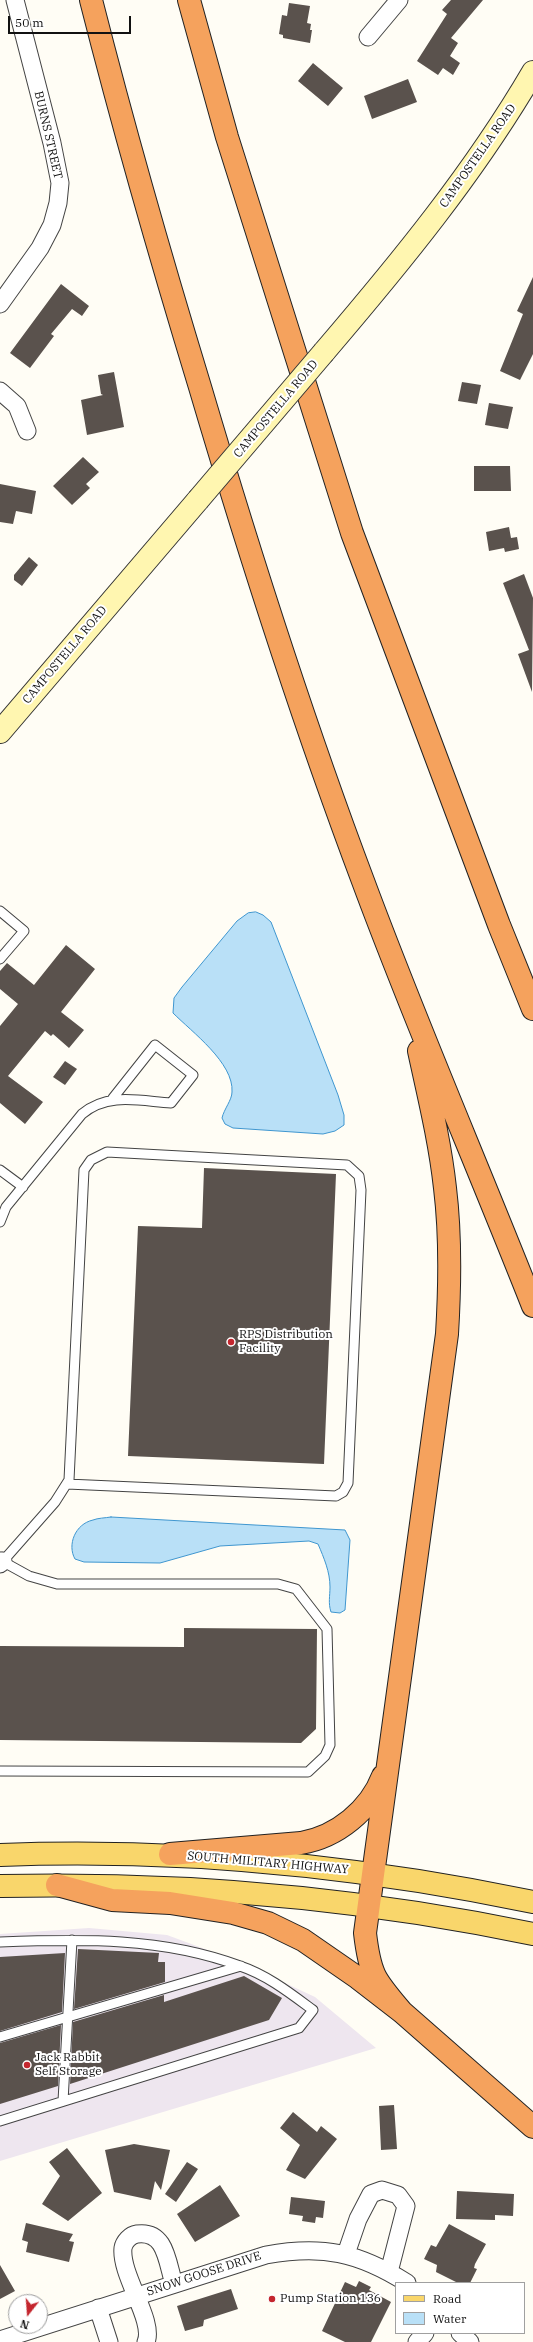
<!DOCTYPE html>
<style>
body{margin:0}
#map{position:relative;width:533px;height:2342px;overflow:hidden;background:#fffdf5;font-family:"IBM Plex Serif",serif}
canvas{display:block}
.legend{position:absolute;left:395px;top:2282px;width:130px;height:52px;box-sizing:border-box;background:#fff;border:1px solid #a0a0a0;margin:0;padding:5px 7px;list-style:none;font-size:12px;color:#111}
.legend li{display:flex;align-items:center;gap:8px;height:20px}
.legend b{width:20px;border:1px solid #a0a0a0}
.north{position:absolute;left:8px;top:2294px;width:40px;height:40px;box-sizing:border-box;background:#fff;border:1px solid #a0a0a0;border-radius:50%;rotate:197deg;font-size:11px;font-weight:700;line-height:16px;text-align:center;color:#111}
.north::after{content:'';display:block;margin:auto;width:14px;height:18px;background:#c4262e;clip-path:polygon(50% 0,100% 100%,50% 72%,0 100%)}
.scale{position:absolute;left:8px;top:16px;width:123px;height:18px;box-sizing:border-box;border:2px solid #111;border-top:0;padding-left:5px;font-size:12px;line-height:14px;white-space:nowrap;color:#111;-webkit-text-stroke:3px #fff;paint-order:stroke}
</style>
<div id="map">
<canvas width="533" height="2342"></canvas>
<ul class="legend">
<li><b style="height:5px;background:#f9d66b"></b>Road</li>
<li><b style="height:11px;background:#b9e0f7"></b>Water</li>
</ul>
<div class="north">N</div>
<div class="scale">50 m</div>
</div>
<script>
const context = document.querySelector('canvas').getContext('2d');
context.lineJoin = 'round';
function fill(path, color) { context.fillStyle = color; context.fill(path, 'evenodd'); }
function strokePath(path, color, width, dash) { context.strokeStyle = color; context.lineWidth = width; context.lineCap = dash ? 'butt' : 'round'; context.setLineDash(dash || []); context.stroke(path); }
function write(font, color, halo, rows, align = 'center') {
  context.font = font + ' "IBM Plex Serif",serif'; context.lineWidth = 4; context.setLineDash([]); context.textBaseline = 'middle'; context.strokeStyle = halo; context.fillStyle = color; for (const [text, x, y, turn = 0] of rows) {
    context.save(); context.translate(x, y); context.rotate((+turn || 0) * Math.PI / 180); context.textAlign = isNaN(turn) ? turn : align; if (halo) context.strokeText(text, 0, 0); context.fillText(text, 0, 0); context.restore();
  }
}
fill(new Path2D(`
 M89,1928L167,1935L240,1962L315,1997L376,2048L0,2161V1934Z`), '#eee6ef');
const water = new Path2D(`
 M256,912L263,915L271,922L338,1095L344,1115V1125L335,1131L323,1134L233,1128L225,1124L222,1118C224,1109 232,1100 232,1092C234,1063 192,1032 173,1013L174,998L182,987L237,921L248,913Z
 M111,1517L345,1530L350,1540L345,1610L340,1613L331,1612C328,1603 330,1596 330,1587C330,1572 324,1558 318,1544L309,1541L220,1546L160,1563L84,1562L75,1559C67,1545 75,1524 93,1520C98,1518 105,1518 111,1517Z`);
fill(water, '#b9e0f7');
strokePath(water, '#3f96cf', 1);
fill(new Path2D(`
 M451,0H483L451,38L458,43L450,56L460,63L453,75L443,68L438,75L417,61L447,14L442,10Z
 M289,3L310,6L307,23L311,24L310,30H312L310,43L283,38V35L279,34L282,15L287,16Z
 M313,63L343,88L328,106L298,81Z
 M408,79L417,102L372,119L364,96Z
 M533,277V354L520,380L500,371L523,314L517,311Z
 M61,284L89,306L82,316L72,309L51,334L54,336L30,368L10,353Z
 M114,372L124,427L87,435L81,400L103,395L101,394L98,375Z
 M462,382L481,385L477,404L458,401Z
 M489,403L513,407L508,429L485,425Z
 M83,457L99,472L86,484L90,488L72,505L53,486Z
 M474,466H510L511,491H474Z
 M0,484L36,491L32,514L16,511L13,524L0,522Z
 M509,527L511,538L517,537L519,549L505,552L504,548L489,551L486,532Z
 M29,557L38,565L22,586L14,580V575Z
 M524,574L533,598L532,692L518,654L529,650L503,583Z
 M66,945L95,969L61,1012L84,1030L69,1048L53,1034L51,1036L45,1031L8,1076L43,1102L25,1124L0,1103V1026L18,1004L0,989V971L7,963L34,985Z
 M65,1061L77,1069L65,1085L53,1077Z
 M204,1168L336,1174L324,1464L128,1456L138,1226L202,1228Z
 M184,1628L317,1629L316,1729L301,1743L0,1740V1646L184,1647Z
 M78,1949L159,1953L158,1962H165V1982L74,2009Z
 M65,1953L62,2012L0,2031V1957Z
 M244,1976L282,1998L269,2020L70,2084L73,2022L164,1995V2002Z
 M61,2025L58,2086L0,2104V2043Z
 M394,2105L397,2149L381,2150L379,2106Z
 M293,2112L317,2132L321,2126L337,2139L305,2179L286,2170L300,2145L280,2128Z
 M134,2144L170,2150L161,2190L155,2181L151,2200L114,2192L105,2150Z
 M67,2148L102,2193L68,2221L42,2204L60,2176L49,2162Z
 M187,2162L198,2169L176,2202L165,2194Z
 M220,2185L240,2216L195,2242L177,2214Z
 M457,2191L514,2194L513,2216L495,2215V2220L456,2219Z
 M291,2197L325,2201L323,2218L316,2217L315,2223L302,2221L303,2216L289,2214Z
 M26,2223L73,2234L69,2241L74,2242L69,2262L26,2252L28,2242L22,2240Z
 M449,2224L486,2244L475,2264L474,2268L477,2269L470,2283H458L436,2272L437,2265L424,2259L431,2245L436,2247Z
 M0,2265L15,2291L0,2299Z
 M359,2281L371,2287L369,2290L391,2302L371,2342H345L322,2331L345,2282L356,2287Z
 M231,2289L238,2309L204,2320L203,2326L185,2331L177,2306Z`), '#5a524d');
const lane = new Path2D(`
 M0,911L24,931L0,959
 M0,1170L23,1187
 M0,1222L6,1207L82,1114C108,1092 140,1101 171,1103L193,1075L155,1045L113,1098
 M1,1557L3,1561L55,1502L69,1480L84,1170L91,1160L107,1152L347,1165L359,1176L361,1190L348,1483L343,1492L336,1496L67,1484
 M0,1560L29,1576L57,1584H278L296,1589L327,1629L330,1745L325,1756L308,1772L0,1771
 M0,1942C82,1939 162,1937 240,1966C267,1975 290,1993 313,2010L299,2028L0,2121
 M0,2037L241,1966
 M63,2101L72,1940`);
const street = new Path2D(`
 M368,37L399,0
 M0,304L40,248L52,225L58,203L60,183L52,143L15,0
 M0,391L17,406L27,431
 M0,1564L3,1561
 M346,2254L358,2219L371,2194L382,2190L398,2195L406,2206L389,2272
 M98,2308L109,2342
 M460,2333L470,2342
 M0,2340L266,2255C322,2245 358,2252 407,2283
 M146,2342C155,2321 120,2275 123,2248C124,2242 130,2235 137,2234C166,2230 167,2262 174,2284
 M417,2342L425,2333`);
const secondary = new Path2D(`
 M324,352C400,263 474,173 533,72
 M0,732L198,500`);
const primary = new Path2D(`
 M0,1855C182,1848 355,1865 533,1902
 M0,1886C180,1882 357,1897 533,1934`);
const highway = new Path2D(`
 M91,0C124,130 161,259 200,387C249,553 302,719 363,881C416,1024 477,1164 533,1306
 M189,0L227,137L352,533L499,925L533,1009
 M170,1854L301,1843C337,1837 370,1810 383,1776
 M57,1885L112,1900L170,1903L233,1913L268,1923L303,1940L358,1978L402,2012L533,2127
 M402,2012C375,1980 370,1976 365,1933L447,1334C450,1285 451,1237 445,1188C440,1142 429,1097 419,1051`);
strokePath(lane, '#444', 11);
strokePath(street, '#444', 19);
strokePath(secondary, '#333', 24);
strokePath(primary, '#222', 24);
strokePath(highway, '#222', 24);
strokePath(lane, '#fff', 9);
strokePath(street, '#fff', 17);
strokePath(secondary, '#fff6b0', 22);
strokePath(primary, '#f9d66b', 22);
strokePath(highway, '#f5a25d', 22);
const secondaryBridge = new Path2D(`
 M198,500L324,352`);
strokePath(secondaryBridge, '#333', 24, []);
strokePath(secondaryBridge, '#fff6b0', 22);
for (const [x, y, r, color] of [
 [231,1342,4,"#c4262e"],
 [27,2065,4,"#c4262e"],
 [272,2299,4,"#c4262e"]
]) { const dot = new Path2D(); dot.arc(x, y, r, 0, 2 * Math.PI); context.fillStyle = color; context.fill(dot); strokePath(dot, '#fff', 1.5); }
write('12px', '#111', '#fff', [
 ["BURNS STREET",48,135,77],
 ["CAMPOSTELLA ROAD",478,156,-55],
 ["CAMPOSTELLA ROAD",276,409,-50],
 ["CAMPOSTELLA ROAD",65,655,-50],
 ["SOUTH MILITARY HIGHWAY",268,1863,5],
 ["SNOW GOOSE DRIVE",204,2274,-18]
]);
write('12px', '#111', '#fff', [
 ["RPS Distribution",239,1335],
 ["Facility",239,1349],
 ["Jack Rabbit",35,2058],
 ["Self Storage",35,2072],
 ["Pump Station 136",280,2299]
], 'left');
</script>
